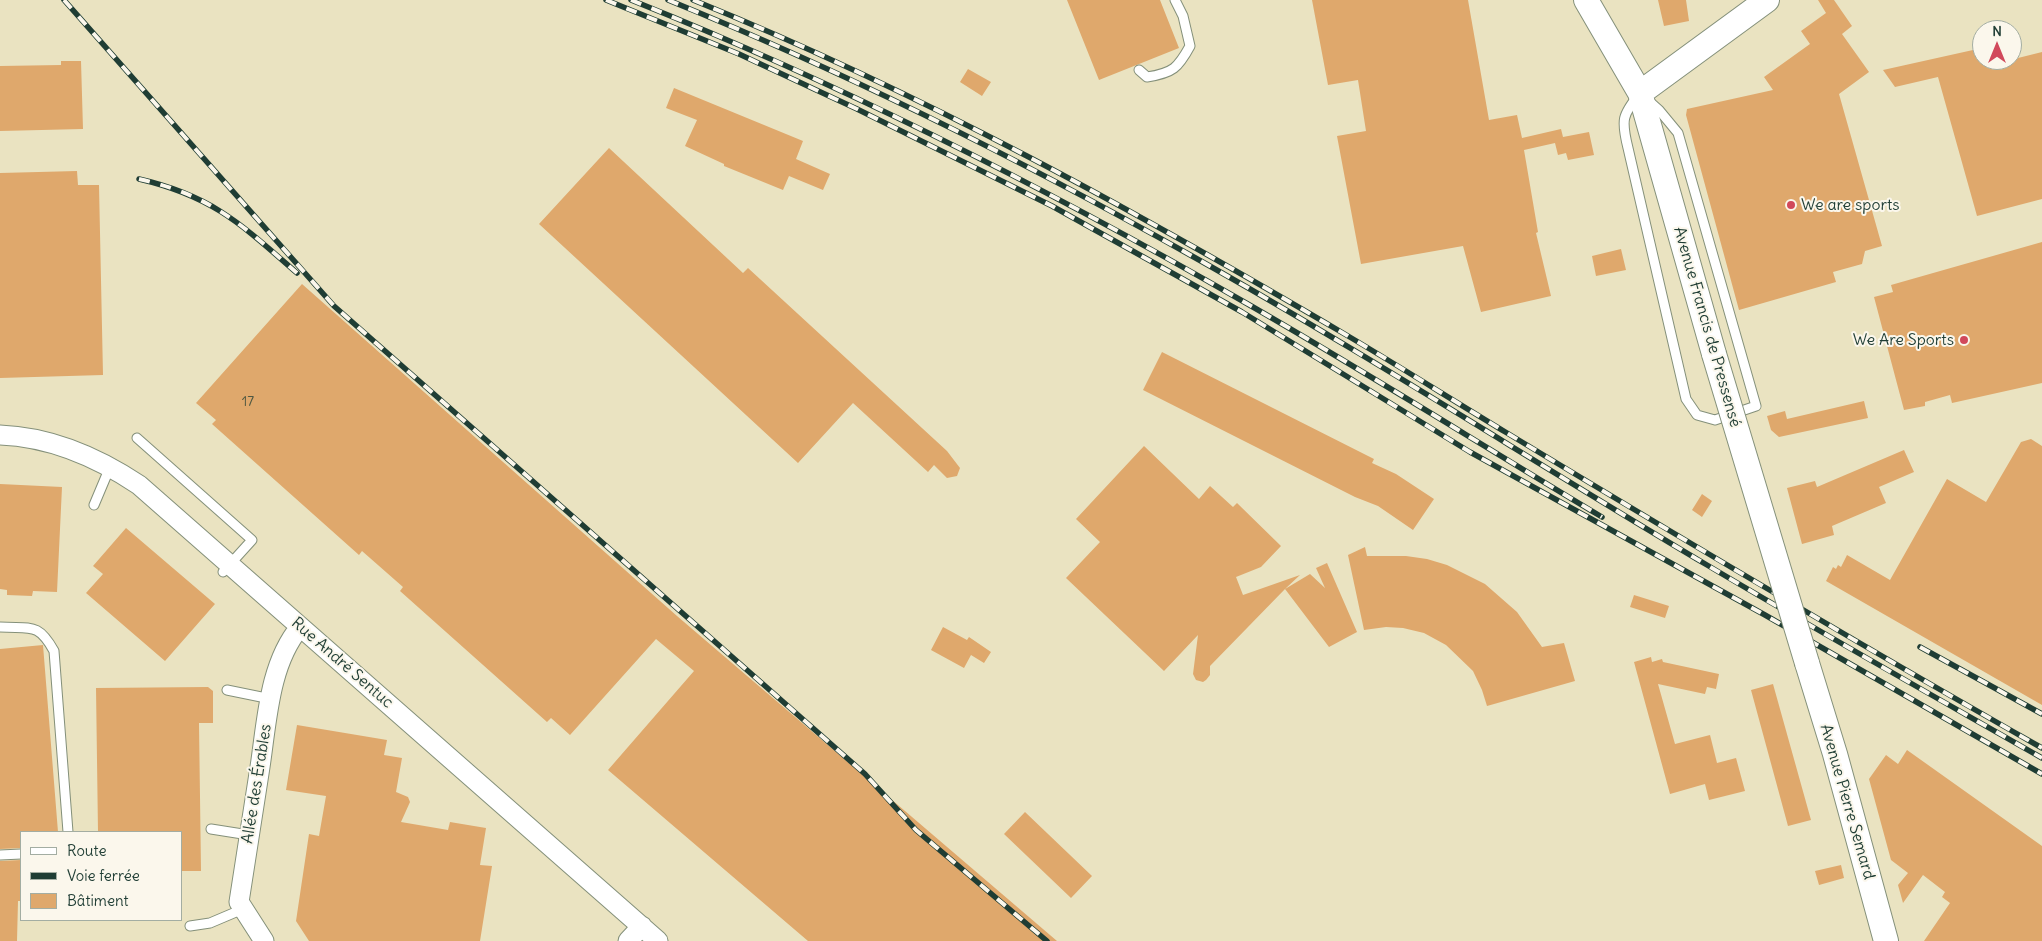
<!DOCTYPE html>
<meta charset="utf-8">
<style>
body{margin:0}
#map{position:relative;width:2042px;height:941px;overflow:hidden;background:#eae3c1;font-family:Delius,sans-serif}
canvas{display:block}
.legend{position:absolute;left:20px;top:831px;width:162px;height:90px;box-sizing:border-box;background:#fbf7ec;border:1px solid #a3ada2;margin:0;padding:6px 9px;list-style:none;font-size:15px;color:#1f3d34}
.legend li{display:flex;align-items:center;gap:10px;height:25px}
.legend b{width:25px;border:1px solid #a3ada2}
.north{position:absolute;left:1972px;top:20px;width:50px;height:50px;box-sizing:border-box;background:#fbf7ec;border:1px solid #a3ada2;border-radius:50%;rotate:0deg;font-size:14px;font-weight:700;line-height:20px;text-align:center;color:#1f3d34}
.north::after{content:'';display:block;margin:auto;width:18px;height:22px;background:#d1495b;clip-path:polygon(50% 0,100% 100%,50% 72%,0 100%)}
</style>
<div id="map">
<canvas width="2042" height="941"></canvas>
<ul class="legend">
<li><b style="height:6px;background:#fff"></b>Route</li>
<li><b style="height:6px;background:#1f3d34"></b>Voie ferrée</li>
<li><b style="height:14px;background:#dfa86c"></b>Bâtiment</li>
</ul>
<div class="north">N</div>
</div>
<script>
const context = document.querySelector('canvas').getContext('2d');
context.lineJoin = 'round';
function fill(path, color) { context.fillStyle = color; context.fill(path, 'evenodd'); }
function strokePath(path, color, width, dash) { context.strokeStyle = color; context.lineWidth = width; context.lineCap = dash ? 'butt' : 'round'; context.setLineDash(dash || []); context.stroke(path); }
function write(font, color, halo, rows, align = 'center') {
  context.font = font + ' Delius,sans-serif'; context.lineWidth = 4; context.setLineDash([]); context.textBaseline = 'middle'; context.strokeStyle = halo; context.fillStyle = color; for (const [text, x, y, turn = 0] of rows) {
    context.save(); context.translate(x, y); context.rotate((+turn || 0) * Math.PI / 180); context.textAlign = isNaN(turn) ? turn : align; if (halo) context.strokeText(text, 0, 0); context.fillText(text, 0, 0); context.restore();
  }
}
fill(new Path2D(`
 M1067,0H1160L1179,48L1099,80Z
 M1312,0H1468L1489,120L1517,115L1522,138L1561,129L1563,137L1589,132L1594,155L1568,160L1566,153L1558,155L1555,143L1524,150L1538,232L1536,233L1551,296L1481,312L1463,246L1361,264L1337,136L1366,131L1358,80L1328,85Z
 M1658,0H1686L1689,21L1664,26Z
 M1818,0H1834L1852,26L1842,34L1869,72L1839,94L1882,246L1865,251L1862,264L1833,272L1836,282L1739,310L1686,115L1687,109L1773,90L1764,77L1810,44L1801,31L1826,13Z
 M1982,48V60H1985L1986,66L2042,52V199L1977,216L1938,77L1895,87L1883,70Z
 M61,61H81L83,129L0,131V66L61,65Z
 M968,69L991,82L982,96L960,82Z
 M674,88L803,141L796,159L830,174L823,190L789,176L783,190L724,166V164L685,146L697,120L666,108Z
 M609,148L743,273L748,268L947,451L960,468L957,476L947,478L934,465L928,472L853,403L798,463L539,224Z
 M77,171L78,185H99L103,375L0,378V173Z
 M2042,242V383L1952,403L1950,395L1925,402V406L1904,410L1874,297L1893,292L1891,285Z
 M1621,249L1626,270L1596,276L1592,256Z
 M302,284L677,616L1057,941H808L608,770L694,671L656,639L570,735L551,718L547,722L400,591L403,587L362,551L359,555L212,424L216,420L196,403Z
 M1162,352L1374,459L1372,463L1396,474L1434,499L1413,530L1378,506L1355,497L1143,390Z
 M1864,401L1868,418L1779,437L1771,430L1767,416L1785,411L1787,419Z
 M2031,439L2042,446V705L1826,581L1833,567L1836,569L1838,565L1841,567L1847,555L1890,580L1947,479L1986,502L2021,442Z
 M1144,446L1199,499L1210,486L1233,507L1237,503L1281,546L1261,567L1236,577L1243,595L1300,575L1285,589L1310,574L1325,588L1316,568L1327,563L1357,632L1329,647L1285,589L1210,666V675L1206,680L1203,682L1196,680L1193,674L1198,635L1164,671L1066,578L1100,542L1076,519Z
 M1904,450L1914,472L1879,487L1886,503L1832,526L1834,535L1802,544L1787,488L1815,481L1817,487Z
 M0,484L62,487L57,592L33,591L32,596L7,595V590L0,589Z
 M1702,494L1712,501L1702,517L1692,510Z
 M126,528L215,604L165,661L86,593L103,574L93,566Z
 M1365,547L1367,556H1406L1427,559L1447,565L1485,584L1517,612L1542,647L1564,643L1575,681L1487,706L1482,690L1473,671L1446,645L1424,633L1403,628L1386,627L1364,630L1348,555Z
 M1634,595L1669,606L1665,618L1630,607Z
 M943,627L967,640L969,637L991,652L984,663L971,655L964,668L931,650Z
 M43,645L58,832H21V848L0,849V649Z
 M1651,657L1652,662L1662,659L1663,662L1719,674L1716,689L1707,687L1705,694L1658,684L1675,744L1710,735L1717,763L1736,758L1745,791L1709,800L1705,784L1670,794L1634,662Z
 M1773,684L1811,820L1788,826L1751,690Z
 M208,687L213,691V723H199L201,871H181V832H98L96,688Z
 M297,725L387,740L384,755L402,758L396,792L408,797L410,802L401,822L448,830L450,822L486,828L480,865L492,866L480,941H309L296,921L309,834L319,836L326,796L286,790Z
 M1907,750L2042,846V941H1924L1950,903L1942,897L1945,892L1923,875L1903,903L1898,885L1908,873L1891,860L1869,779L1886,755L1898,764Z
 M1025,812L1092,876L1071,898L1004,834Z
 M21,860V901H18L17,941H0V861Z
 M1841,865L1844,878L1819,885L1815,871Z`), '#dfa86c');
const service = new Path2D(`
 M1139,70L1147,77C1173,73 1178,68 1190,46L1183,16L1175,0
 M1640,93L1659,110L1678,133L1756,406L1715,420L1697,415L1686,399L1628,148C1621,120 1622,115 1640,93Z
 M137,438L252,540L223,572
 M94,505L110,467
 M0,627C31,629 38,622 54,651L68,832
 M227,690L271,699
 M211,829L249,835
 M0,855L21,854
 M190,926L210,923L243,909`);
const minor = new Path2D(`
 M0,435C52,437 97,457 139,485L658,941
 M264,941L239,902C246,857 253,812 260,767C267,721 269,664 300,627
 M628,941L642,926`);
const tertiary = new Path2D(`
 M1586,0L1640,93L1714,354
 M1640,93L1767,0
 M1807,663L1835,754L1886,941`);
strokePath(service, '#84907a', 11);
strokePath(minor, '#84907a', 21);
strokePath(tertiary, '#84907a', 26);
strokePath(service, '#fff', 9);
strokePath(minor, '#fff', 19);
strokePath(tertiary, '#fff', 24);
const rail = new Path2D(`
 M64,0L334,306L865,774L916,830L1047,941
 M606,0L739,54L857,109L1052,206L1242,312L1470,452L1765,615L2042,774
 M631,0C844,85 1048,189 1246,303C1366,372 1483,446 1602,517
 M668,0C848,73 1023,161 1192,256C1367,354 1535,463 1707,565C1818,631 1930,694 2042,758
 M693,0C921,92 1137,212 1348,336C1402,368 1454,401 1507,433C1684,540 1862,646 2042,748
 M139,179C213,196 242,225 297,273
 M1920,647L2042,714`);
strokePath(rail, '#1f3d34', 5.5);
strokePath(rail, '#fbf7ec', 4, [11]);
const tertiaryBridge = new Path2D(`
 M1714,354L1807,663`);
strokePath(tertiaryBridge, '#84907a', 26, []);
strokePath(tertiaryBridge, '#fff', 24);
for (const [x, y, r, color] of [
 [1791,205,5,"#d1495b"],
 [1964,340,5,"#d1495b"]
]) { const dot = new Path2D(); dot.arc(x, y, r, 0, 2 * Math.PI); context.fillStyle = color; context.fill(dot); strokePath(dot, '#fbf7ec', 2); }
write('14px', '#4f5842', null, [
 ["17",248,402]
]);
write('16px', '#1f3d34', '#fbf7ec', [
 ["We are sports",1801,205],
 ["We Are Sports",1954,340,"right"]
], 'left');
write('16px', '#1f3d34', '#fbf7ec', [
 ["Avenue Francis de Pressensé",1707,327,74],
 ["Rue André Sentuc",342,663,41],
 ["Allée des Érables",257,784,-81],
 ["Avenue Pierre Semard",1847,802,74]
]);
</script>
